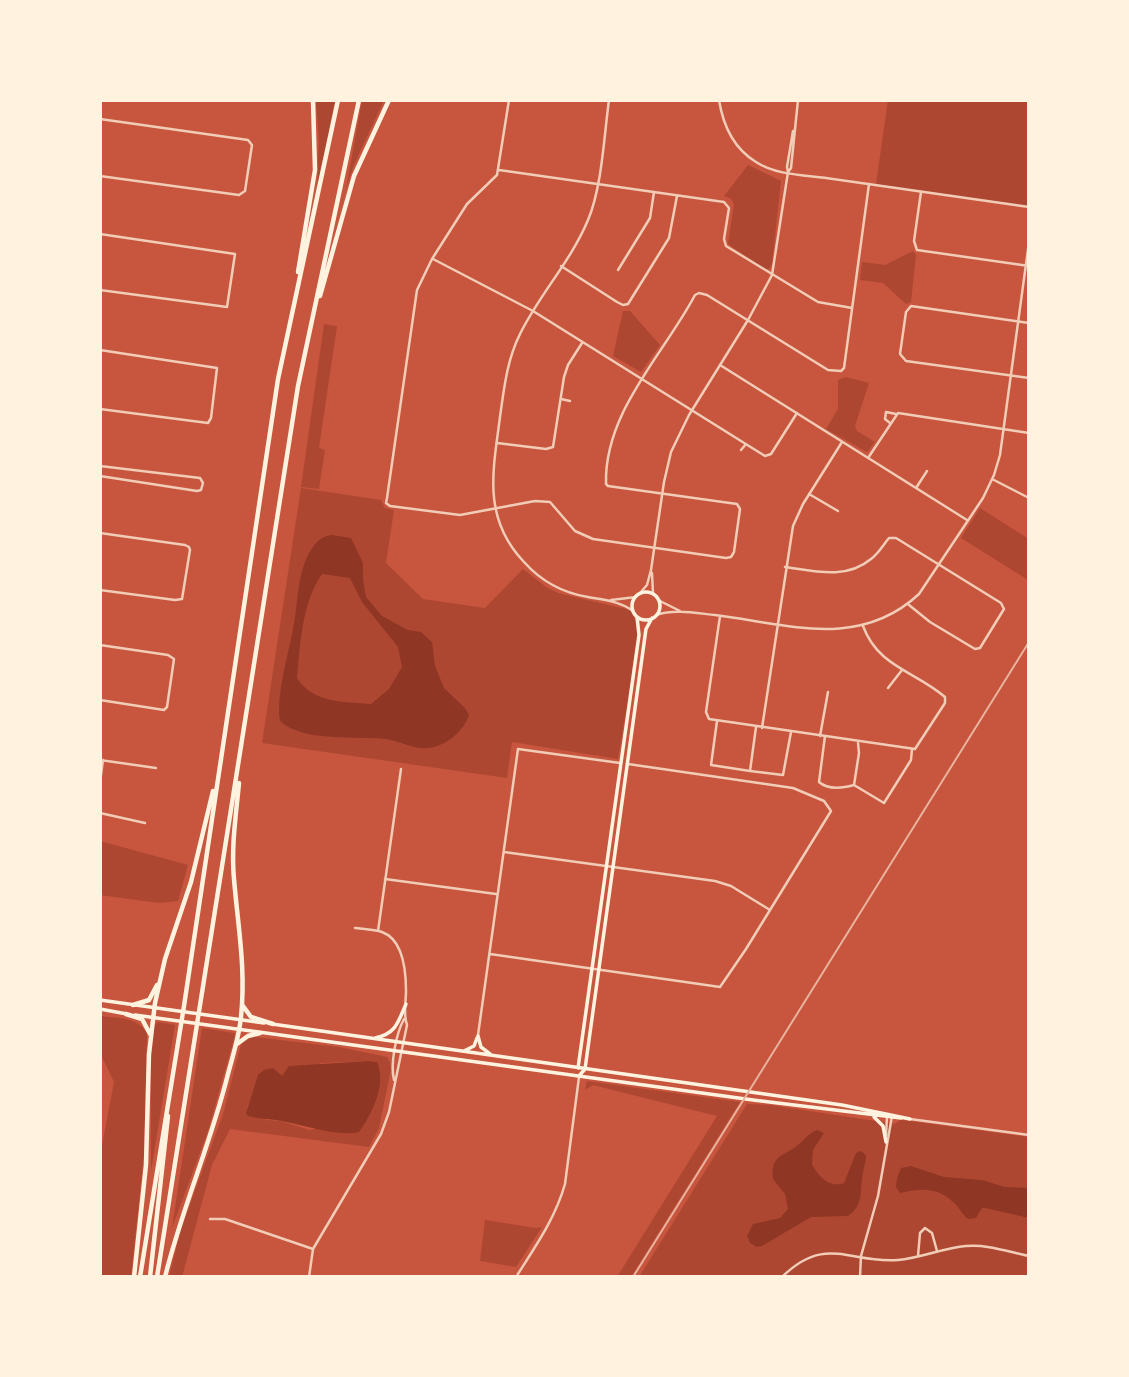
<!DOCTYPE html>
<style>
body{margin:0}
#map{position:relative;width:1129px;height:1377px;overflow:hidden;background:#c8553d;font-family:Mulish,sans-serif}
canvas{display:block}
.frame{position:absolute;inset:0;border:102px solid #fff3e0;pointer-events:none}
</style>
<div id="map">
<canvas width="1129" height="1377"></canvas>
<div class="frame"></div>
</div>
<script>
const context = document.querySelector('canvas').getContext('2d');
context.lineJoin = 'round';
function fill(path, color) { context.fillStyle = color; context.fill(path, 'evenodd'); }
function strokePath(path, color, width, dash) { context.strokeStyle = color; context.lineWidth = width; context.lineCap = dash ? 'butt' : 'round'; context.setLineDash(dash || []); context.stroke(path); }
fill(new Path2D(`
 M316,100H335L317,193L319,140Z
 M362,100H384L353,167L346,189Z
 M888,100H1029V206L876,184Z
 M748,165L781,181L772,264L769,269H765L728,244L734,204L731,199L724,196Z
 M913,251L916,255L911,302L906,304L883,283L860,280L862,262L885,265Z
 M623,311H630L660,345L641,372L613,356Z
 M324,324L337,326L319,448L325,450L319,489L301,487Z
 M846,377L869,383L855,426L857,431L875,442L867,452L826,429L838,409V380Z
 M301,488L381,500L385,508L394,510L386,563L423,599L485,608L523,569L546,587L558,593L630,610L639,626V634L618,759L512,742L507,778L262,743Z
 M980,508L1029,539L1028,580L961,538Z
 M100,841L188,865L178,901L159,903L100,895Z
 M100,1016C116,1018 138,1017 147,1033L144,1154L131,1277H100V1156L114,1082L100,1053Z
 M158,1022L175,1025L151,1171V1059L154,1026Z
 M202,1028L234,1033L235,1035L208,1131L172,1228Z
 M255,1037L339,1047L387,1057L390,1062L391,1069L379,1128L369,1147L230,1129L212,1165L182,1277H169L181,1229L223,1114L241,1044L246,1039ZM369,1061L377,1062L318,1128L310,1130L281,1121L266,1120L247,1107L253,1094L278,1075L282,1076L322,1063Z
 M587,1081L740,1102L631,1277H617L717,1116L593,1085L585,1090Z
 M747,1104L770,1105L895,1124L900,1120L910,1121L1029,1137V1277H639Z
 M485,1220L536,1228L542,1227L516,1267L480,1261Z`), '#ae4732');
fill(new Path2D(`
 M332,535L351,538L363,563V580L366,597L382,616L408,630L421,632L432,642L435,666L444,688L465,708L469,715C464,731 446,746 429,748C413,750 401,741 386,739C356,736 302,742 280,721C276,695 288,656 293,629C298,605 297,577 308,555C314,544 320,536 332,535ZM322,574L350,578L362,602L398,647L402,667L389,689L371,704C344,702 313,703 297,678C300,645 302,602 322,574Z
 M369,1061L377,1062C387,1084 372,1114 359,1132C338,1137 303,1125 282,1121C271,1119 259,1119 248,1116L246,1113L258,1075L264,1070L273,1068L282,1076L289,1066Z
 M817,1130L824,1133L813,1150L812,1164C817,1175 830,1189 844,1183L856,1153L861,1151L866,1155C866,1162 864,1166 863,1173C859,1191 865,1204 848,1216L811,1217L762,1246L757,1247L750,1243L747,1236L753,1224L780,1218L788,1209L785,1194L773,1179C770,1153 785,1157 799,1144C806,1138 809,1133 817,1130Z
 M911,1166L944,1177L982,1180L1005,1187L1029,1188V1218L985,1208H982L976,1218L968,1219C962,1214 959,1207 953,1202C938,1187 920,1188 900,1193L896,1187L897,1178L901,1168Z`), '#8f3625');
strokePath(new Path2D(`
 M509,100L497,175L467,204L432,259L417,290L387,498L386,503L390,506L460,515L535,501L550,502L575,531L593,539L726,558L731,557L734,552L740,509L737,504L608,486L606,484C604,412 664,354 695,295L699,293L707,295L828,370L841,371L844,368L869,184
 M100,119L248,140L252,145L245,191L239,195L100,176
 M499,170L724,202L729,208L724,239L726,246L818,302L852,308
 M921,192L914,241L917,250L1029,266
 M100,234L235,254L227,307L100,290
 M433,259L533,311L765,456L771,454L797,413
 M561,266L617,302L623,305L628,304L669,238L677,196
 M618,270L650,218L654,192
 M1029,323L911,306L906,312L900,354L906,361L1029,378
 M100,350L217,368L211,418L208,423L100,409
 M720,365L967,520
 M561,399L570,401
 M890,423L885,419L886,412L896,414
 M497,443L546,449L553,447L564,377L568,365L582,343
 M741,450L746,444
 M868,458L898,413L1029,433
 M100,466L200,478L203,483L201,490L197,491L100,476
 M992,479L1029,498
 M916,488L927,471
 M809,494L838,511
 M100,533L185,545L189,547L190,550L182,599L175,600L100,590
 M785,567C814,571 846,580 871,559C879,553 883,545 889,538H896L1001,603L1004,609L980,648L975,649L930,622L909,605
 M658,600L680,611
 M656,615C675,609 695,613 715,615C787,624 859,650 919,594L983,498L994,475L1000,455L1029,242
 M720,616L706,712L709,719L915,749L945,703V697C915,671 878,667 863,626
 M100,645L168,655L174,659L167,707L164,710L100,700
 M888,688L902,670
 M717,721L711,765L750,771L756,727
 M762,728L793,526L803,504L842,442
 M820,736L828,692
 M825,736L819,782C828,790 843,788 854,785L859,753L858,743
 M100,760L156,768
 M750,771L783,775L791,732
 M100,782L103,760
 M854,785L884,803L911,760L912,749
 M100,813L145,823
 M504,852L715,881L731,886L770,910
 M385,879L496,894
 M378,931L401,769
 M490,954L720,987L746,949L831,811L824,801L793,788L628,764
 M478,1035L518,749L620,763
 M394,1080C390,1064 396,1034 404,1019
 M210,1219H225L313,1249
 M918,1256L920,1233L925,1228L932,1233L937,1251
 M309,1277L313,1249L381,1134L389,1112L407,1025C403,1014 406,1003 406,991C406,972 404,940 382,932C374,929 363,929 355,928
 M782,1277C826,1234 849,1264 898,1260C921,1258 943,1248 966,1246C987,1244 1009,1252 1029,1256`), '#f1ccb7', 2.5);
strokePath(new Path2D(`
 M609,100C604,136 602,187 588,220C571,261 539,295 520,334C507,360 504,388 500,417C493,471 482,518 524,562C541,581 563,593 588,597C603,600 620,601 633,611
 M719,100C723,125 733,148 756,162C777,176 809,175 833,179C899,189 964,198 1029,207
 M788,172L787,167L793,131
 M652,573L653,594
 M640,593L647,585L651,570L664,482L671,452L689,415L748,320L772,275L788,172L791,168L798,100
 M611,600L636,597
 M910,1119L1029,1135
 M886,1135L887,1117
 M516,1277C535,1247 555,1219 565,1184L579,1077
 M860,1277L861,1256L878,1196L892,1116`), '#f1ccb7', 2.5);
strokePath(new Path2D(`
 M632 606a14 14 0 1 1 28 0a14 14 0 1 1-28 0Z
 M100,1000L264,1023
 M100,1009L127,1014
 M135,1015L753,1100L901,1118
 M272,1024L842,1105L910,1119
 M478,1036L481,1047L490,1054
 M375,1038C396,1034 398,1022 406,1004
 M464,1051L474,1046L477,1038
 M578,1068L639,635L637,617
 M579,1076L585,1069L646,629L652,618
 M874,1117L883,1126L886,1142`), '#fff3e0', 3.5);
strokePath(new Path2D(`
 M298,272L315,170L313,100
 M320,296L354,176L389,100
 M133,1005L149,1000L157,985
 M243,1006L251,1017L273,1024
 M126,1014L142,1019L150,1034
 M237,1044L248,1036L260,1033
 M149,1054L155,1003L165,959L191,882L213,791
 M134,1277L146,1165L149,1053
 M140,1277L184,1006L278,379L338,100
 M150,1277L168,1116
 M157,1277L298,386L359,100
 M165,1277C182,1208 211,1143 228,1074C233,1055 239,1037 241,1017C246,968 238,927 234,879C231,847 236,815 239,783`), '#fff3e0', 4.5);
strokePath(new Path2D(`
 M633,1277L1029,642`), '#e9b49f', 2);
</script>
